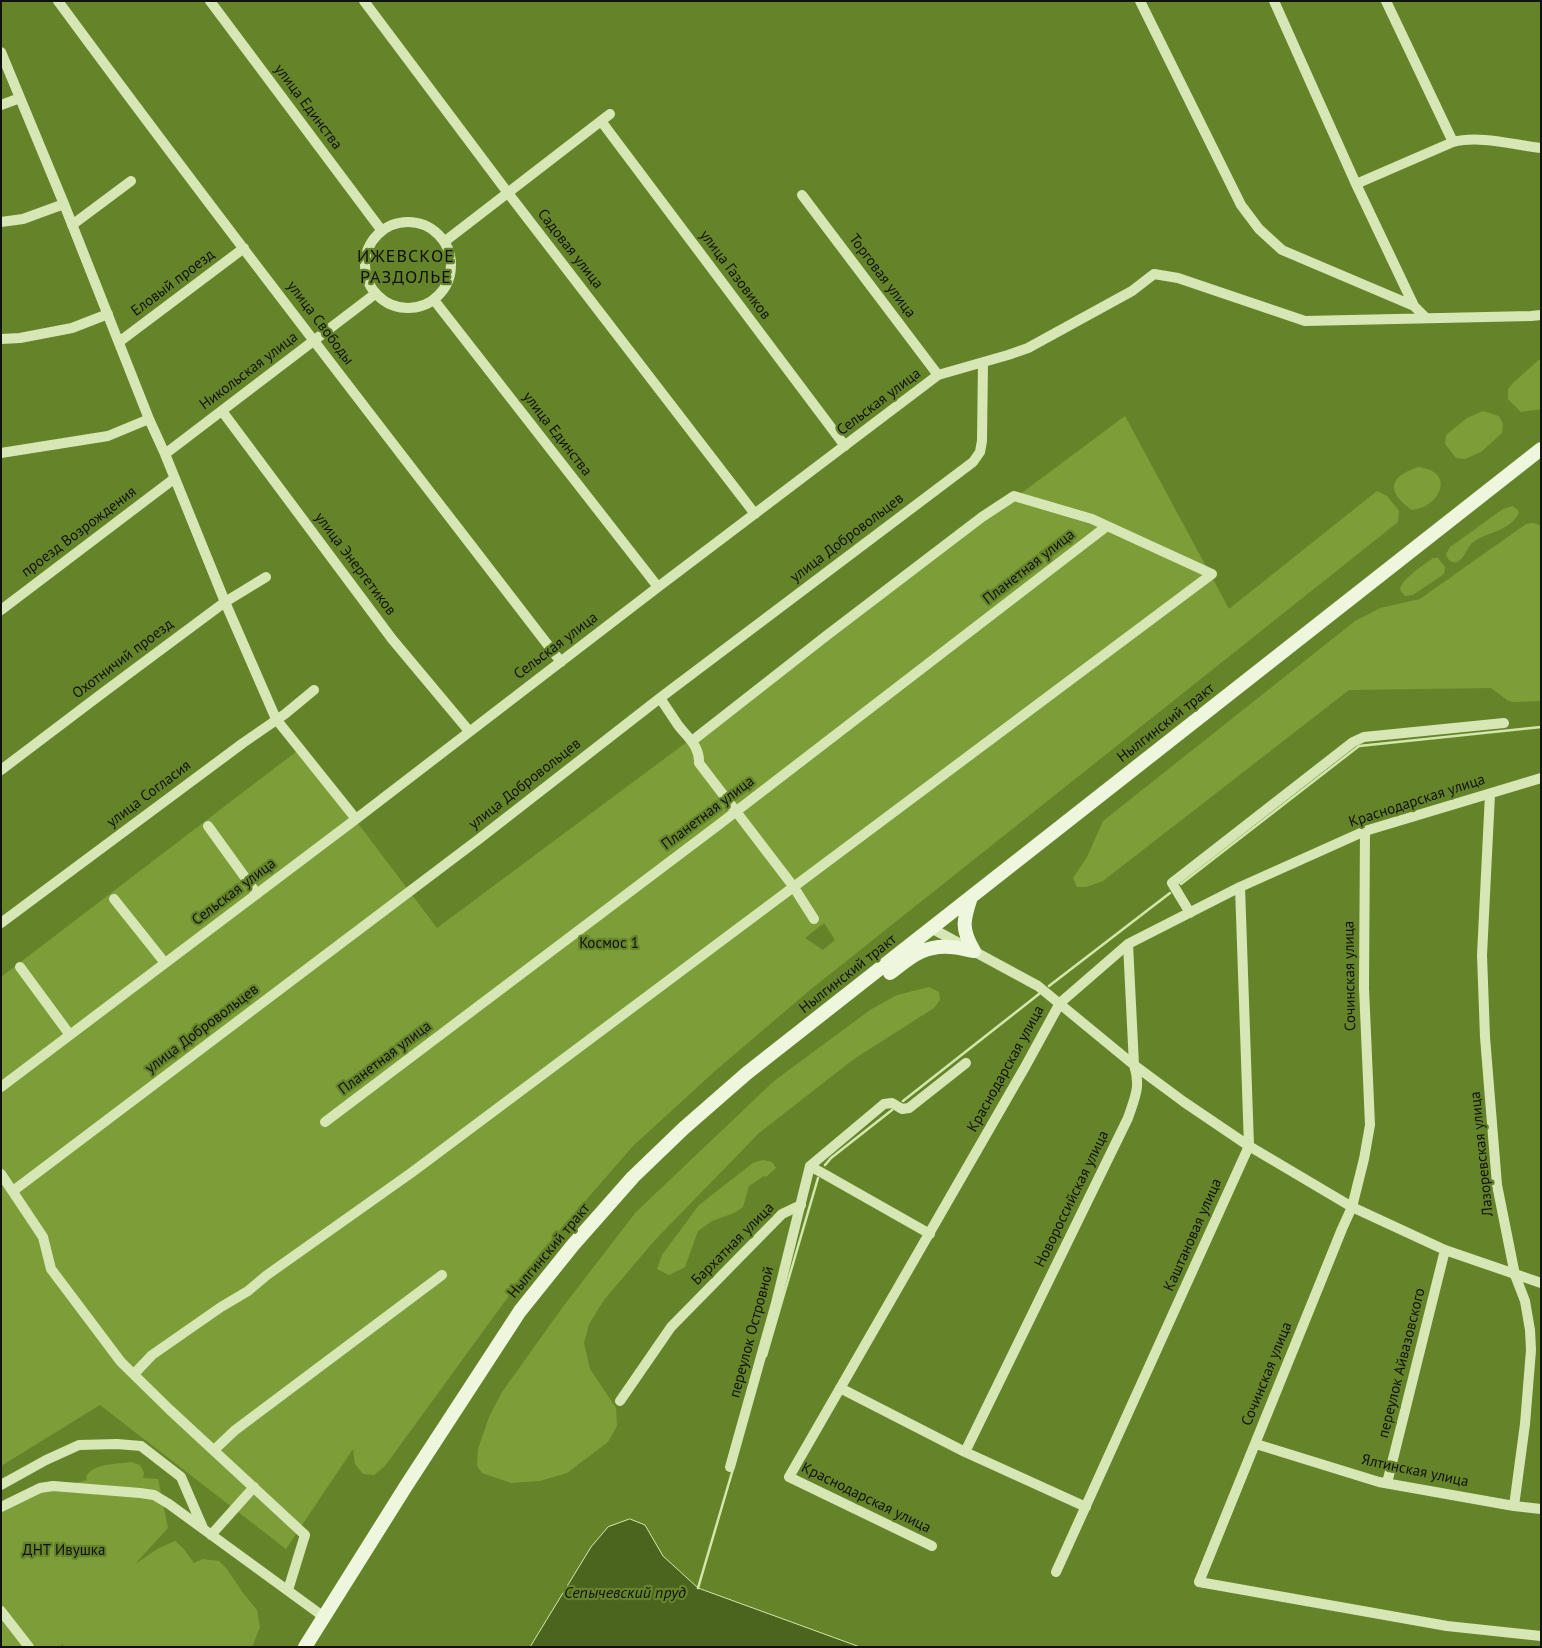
<!DOCTYPE html>
<meta charset="utf-8">
<style>
body{margin:0}
#map{position:relative;width:1542px;height:1648px;overflow:hidden;background:#65842a;font-family:"PT Sans",sans-serif}
canvas{display:block}
.frame{position:absolute;inset:0;border:2px solid #111;pointer-events:none}
</style>
<div id="map">
<canvas width="1542" height="1648"></canvas>
<div class="frame"></div>
</div>
<script>
const context = document.querySelector('canvas').getContext('2d');
context.lineJoin = 'round';
function fill(path, color) { context.fillStyle = color; context.fill(path, 'evenodd'); }
function strokePath(path, color, width, dash) { context.strokeStyle = color; context.lineWidth = width; context.lineCap = dash ? 'butt' : 'round'; context.setLineDash(dash || []); context.stroke(path); }
function write(font, color, halo, rows, align = 'center') {
  context.font = font + ' "PT Sans",sans-serif'; context.lineWidth = 4.5; context.setLineDash([]); context.textBaseline = 'middle'; context.strokeStyle = halo; context.fillStyle = color; for (const [text, x, y, turn = 0] of rows) {
    context.save(); context.translate(x, y); context.rotate((+turn || 0) * Math.PI / 180); context.textAlign = isNaN(turn) ? turn : align; if (halo) context.strokeText(text, 0, 0); context.fillText(text, 0, 0); context.restore();
  }
}
fill(new Path2D(`
 M1541,358V409L1521,412L1508,399V389L1514,382Z
 M1483,411L1499,416L1503,424L1502,433L1481,452L1465,459L1456,458L1445,444L1446,435L1467,418Z
 M1125,416L1229,609L1377,491L1387,496L1399,511L1398,522L810,990L715,1071L633,1146L540,1253L385,1466L374,1475L363,1474L355,1464L353,1449L286,1549L100,1405L1,1466V977L301,748L437,928ZM824,923L835,940L823,950L805,938Z
 M1418,467C1456,471 1441,507 1412,510C1386,492 1388,477 1418,467Z
 M1512,506L1517,509L1519,513C1508,533 1487,531 1472,543C1466,549 1465,558 1457,562C1452,563 1447,560 1446,554L1450,547L1503,509Z
 M1534,523L1541,526V701L1512,702L1507,700L1491,688L1349,690L1103,881L1086,887H1077L1073,878L1087,857L1103,821L1355,621L1380,608L1420,599L1526,524Z
 M1433,558H1438L1445,567L1444,574L1413,595L1405,596L1400,590C1401,579 1424,565 1433,558Z
 M929,987L939,992L940,1000L934,1008L854,1059L759,1133L655,1240L604,1300L589,1324L584,1343L590,1369L616,1408L617,1426L608,1442L567,1473L540,1481L511,1483L482,1473L477,1466L478,1449L489,1417L502,1392L562,1308L636,1212L774,1081L870,1010L897,995Z
 M763,1160L772,1162L776,1168L766,1177L764,1176L749,1186L743,1207L734,1213L712,1221L698,1231L685,1267L669,1275L657,1269L662,1255L699,1205L753,1163Z
 M131,1462L140,1465L144,1473L143,1478L158,1479L168,1528L135,1564L159,1548L175,1541L183,1548L194,1563L203,1559L219,1561L227,1569L243,1593L257,1610L260,1627L252,1647H63V1644L60,1647H1V1508L42,1491L87,1480L86,1477C92,1463 118,1464 131,1462Z`), '#7c9d38');
const water = new Path2D(`
 M630,1519L645,1525L663,1556L698,1588L860,1647H530L591,1547L608,1527Z`);
fill(water, '#4c651e');
strokePath(water, '#d3e7aa', 1);
strokePath(new Path2D(`
 M1181,884L1359,746L1541,727
 M1049,986L1170,893
 M903,1101L1039,994
 M825,1165L831,1158L892,1110
 M766,1356L818,1178
 M698,1588L733,1469`), '#d3e7aa', 2.5);
strokePath(new Path2D(`
 M58,1C222,224 392,442 561,662
 M210,1L382,231
 M364,1L508,193L755,514
 M1140,1L1241,205L1259,229L1282,250L1414,306L1426,318
 M1274,1L1356,184L1414,306
 M1386,1L1453,142
 M1,52L64,204L149,419L165,454L225,602L276,719L356,819
 M1,105L20,98
 M601,121L845,446
 M1356,184L1453,142C1480,135 1514,145 1541,148
 M802,195L938,375
 M1,222L23,219L64,204
 M365 265a43 43 0 1 1 86 0a43 43 0 1 1-86 0Z
 M72,225L131,181
 M444,242L610,114
 M434,300L658,587
 M1,339L20,338L72,328L108,314
 M119,342L244,248
 M222,411L392,639L469,731
 M1,453L108,436L149,419
 M165,454L375,294
 M1,610L175,478
 M660,698C666,707 672,716 678,725C687,737 700,746 699,763L793,886L814,919
 M1,770L104,692L225,602L266,577
 M1490,794L1482,955L1485,1037L1497,1185L1515,1275L1525,1301L1530,1330L1531,1350L1525,1424L1514,1506
 M208,826L257,894
 M1365,831L1364,988L1370,1125L1364,1159L1352,1207L1342,1229L1199,1582L1447,1626L1541,1636
 M114,899L165,963
 M1190,913L1172,883L1353,742L1364,737L1504,723
 M1,923L243,743L285,714L314,690
 M931,928L1038,986L1134,1065L1184,1102L1249,1146L1352,1207L1445,1250L1541,1283
 M20,967L70,1035
 M1,1087L356,819L658,587L938,375L1008,355L1028,348L1132,291L1154,274L1178,278L1305,321L1531,316L1541,315
 M325,1122L721,823L1107,526
 M810,1166L930,1234
 M1,1174L43,1237L51,1269L121,1362L170,1410L305,1535L288,1590
 M13,1191L479,839L660,698L973,462L980,452L982,441L983,363
 M134,1374L152,1355L221,1307L248,1291L267,1275L411,1173L1212,574L1092,519L1014,496L982,517L826,636L692,741
 M840,1388L965,1452L1086,1507
 M620,1401L671,1327L782,1214L801,1205
 M1256,1444L1379,1482L1514,1506L1541,1509
 M214,1450L234,1431L442,1275
 M965,1452L1128,1118C1135,1097 1141,1087 1134,1065L1128,944
 M730,1467L776,1303L810,1166L884,1104L892,1103L902,1109L909,1108L966,1063
 M1387,1483L1445,1250
 M1,1485L46,1460L79,1445L117,1444L141,1446L181,1477L203,1528
 M1,1507L40,1488L53,1486L140,1493L154,1495L169,1504L324,1617
 M211,1535L254,1487
 M932,1546L789,1477L1025,1067L1060,1003L1128,944L1240,887L1365,831L1541,778
 M1056,1572L1249,1146L1240,887
 M1,1611L29,1647`), '#d6e7b5', 10);
strokePath(new Path2D(`
 M971,897C963,921 961,929 974,951
 M890,973C910,958 923,945 950,947C958,947 966,950 974,951
 M305,1647L406,1486L520,1311L573,1245L633,1177L684,1128L747,1073L1541,449`), '#eef7de', 14);
write('15px', '#111', '#65842a', [
 ["улица Единства",308,107,53],
 ["Садовая улица",570,249,52],
 ["улица Газовиков",735,275,53],
 ["Торговая улица",882,276,53],
 ["Еловый проезд",173,283,-37],
 ["улица Свободы",320,323,53],
 ["Никольская улица",249,371,-37],
 ["Сельская улица",879,402,-37],
 ["улица Единства",557,434,52],
 ["проезд Возрождения",79,532,-37],
 ["улица Добровольцев",847,538,-37],
 ["улица Энергетиков",355,564,53],
 ["Планетная улица",1029,567,-38],
 ["Сельская улица",556,646,-37],
 ["Охотничий проезд",123,659,-37],
 ["Нылгинский тракт",1166,723,-38],
 ["улица Добровольцев",525,784,-38],
 ["улица Согласия",149,794,-37],
 ["Краснодарская улица",1417,801,-18],
 ["Планетная улица",708,813,-37],
 ["Сельская улица",234,892,-37],
 ["Нылгинский тракт",848,974,-38],
 ["Сочинская улица",1350,976,-91],
 ["улица Добровольцев",202,1029,-37],
 ["Планетная улица",385,1058,-37],
 ["Краснодарская улица",1006,1069,-61],
 ["Лазоревская улица",1482,1154,-96],
 ["Новороссийская улица",1072,1199,-64],
 ["Каштановая улица",1193,1235,-66],
 ["Бархатная улица",733,1244,-45],
 ["Нылгинский тракт",549,1251,-50],
 ["переулок Островной",752,1332,-75],
 ["переулок Айвазовского",1402,1363,-76],
 ["Сочинская улица",1267,1374,-68],
 ["Ялтинская улица",1415,1471,12],
 ["Краснодарская улица",866,1498,26]
]);
write('15px', '#111', '#65842a', [
 ["Космос 1",609,944],
 ["ДНТ Ивушка",64,1551]
]);
write('italic 16px', '#111', '#65842a', [
 ["Сепычевский пруд",625,1593]
]);
context.letterSpacing = '1px';
write('18px', '#111', '#65842a', [
 ["ИЖЕВСКОЕ",406,257],
 ["РАЗДОЛЬЕ",406,278]
]);
context.letterSpacing = '0px';
</script>
